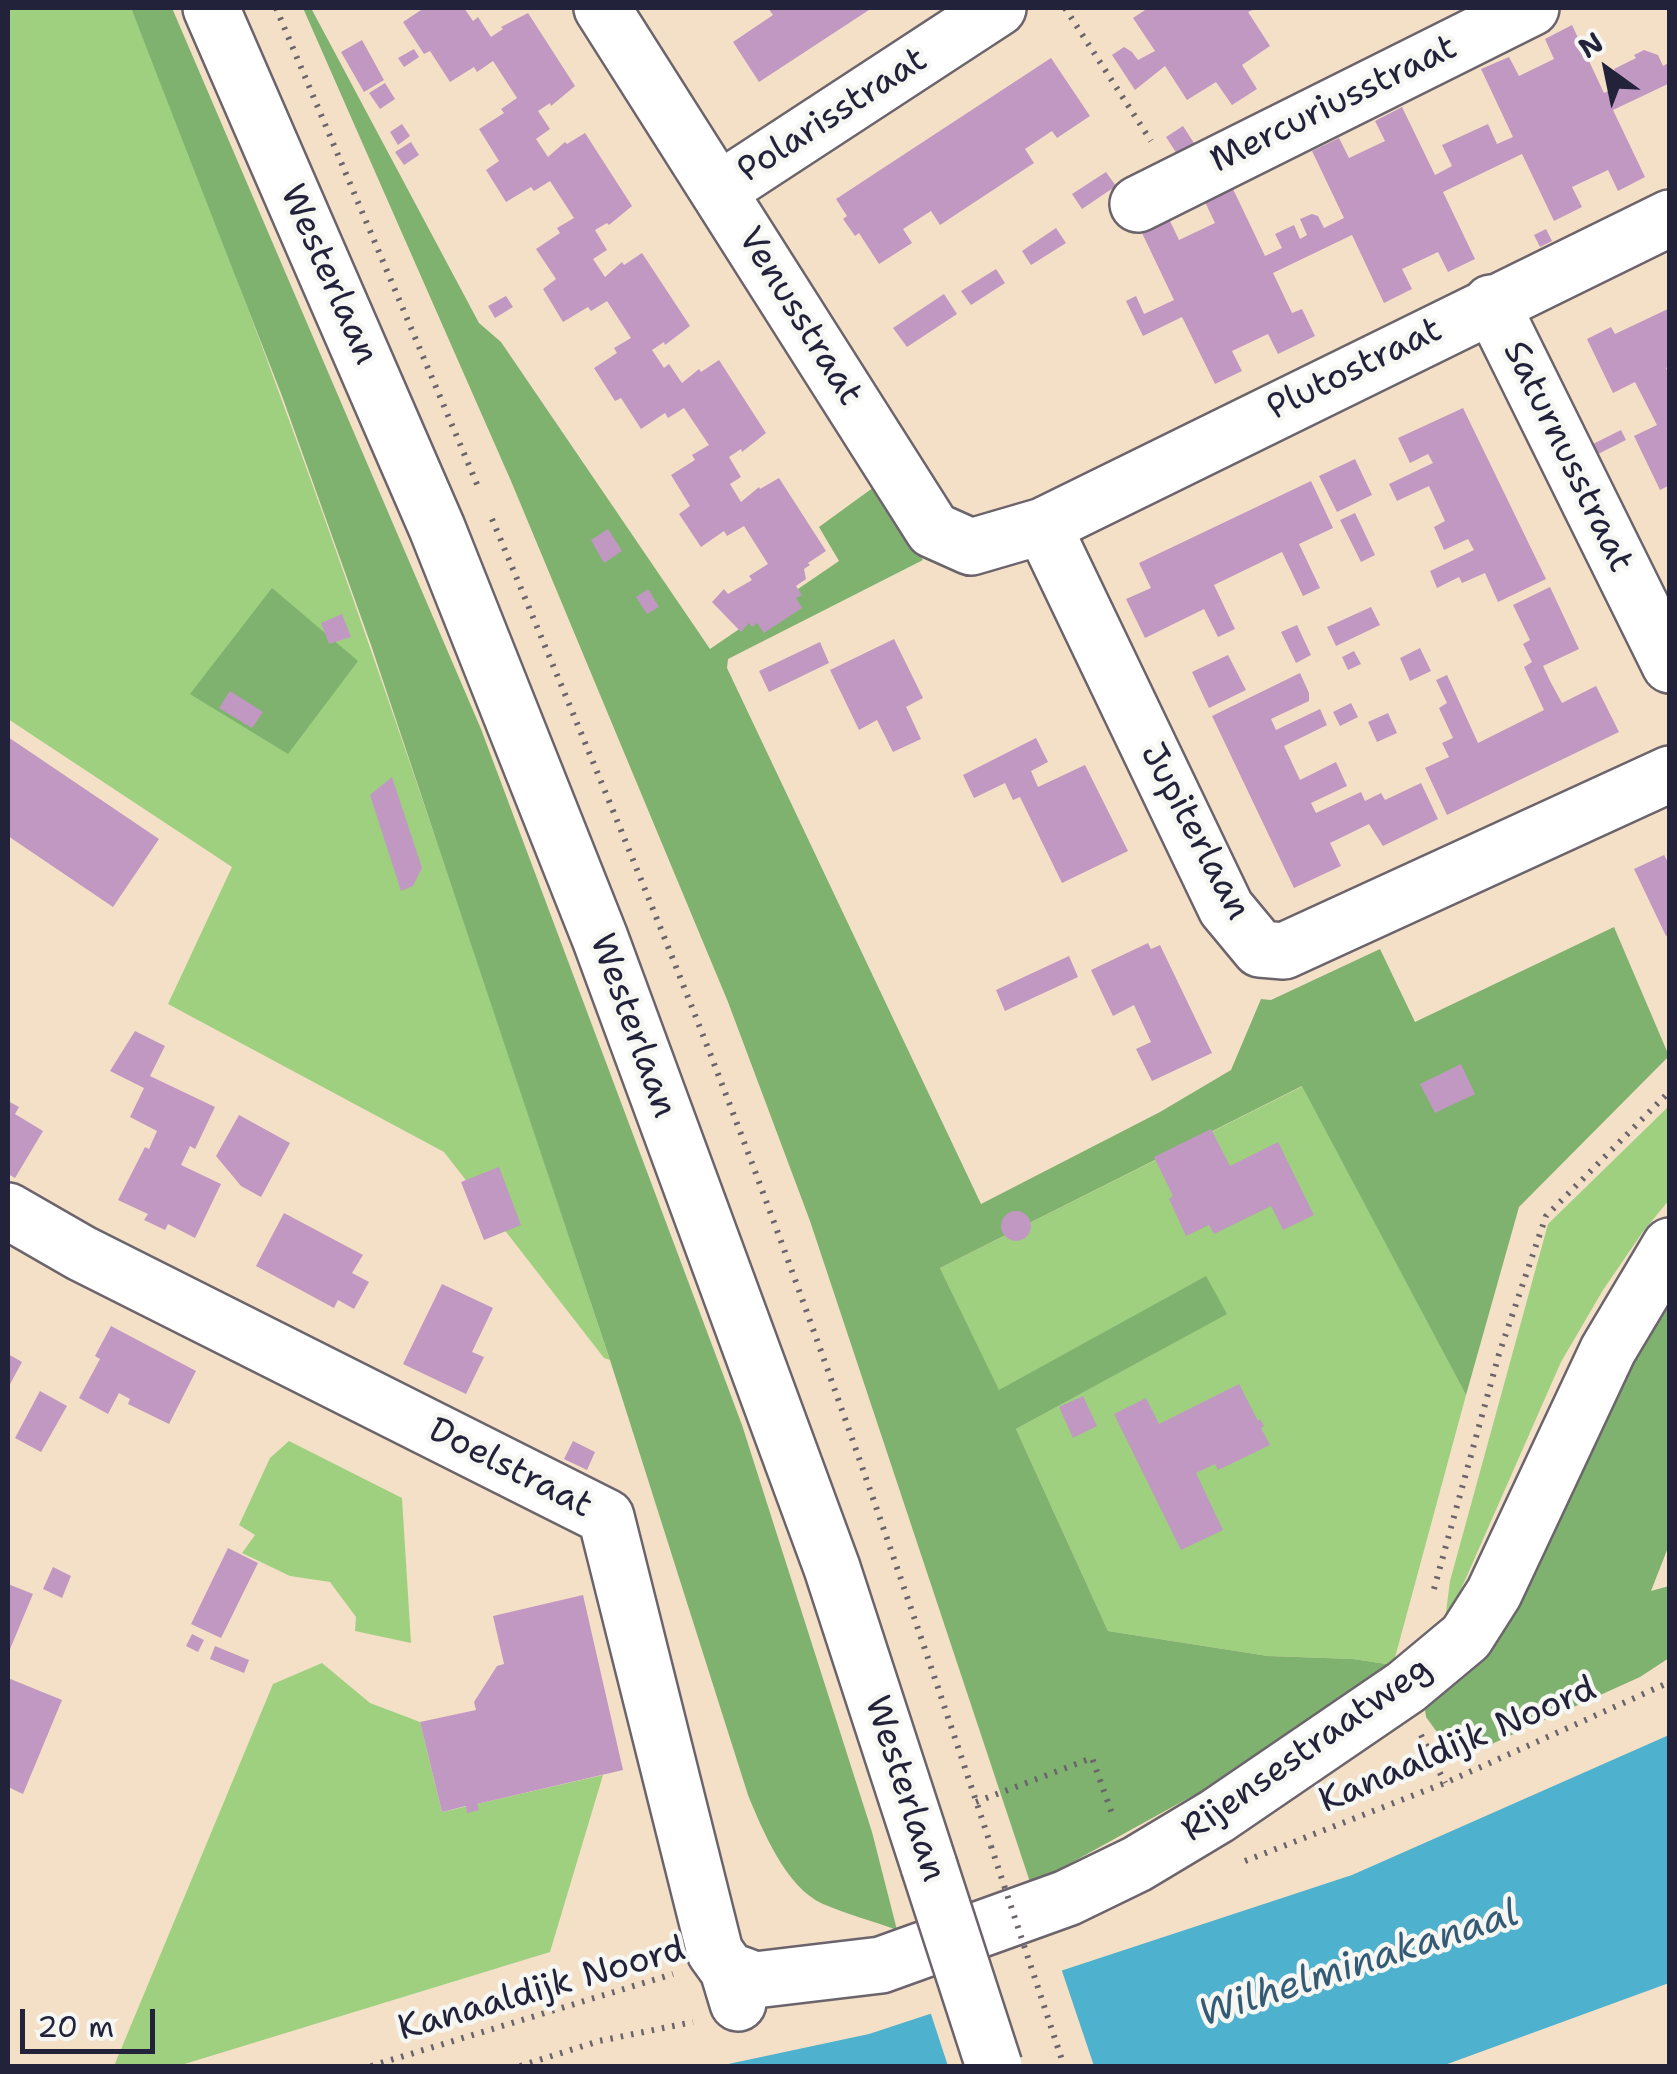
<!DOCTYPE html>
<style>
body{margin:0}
#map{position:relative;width:1677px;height:2074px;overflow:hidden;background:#f4e0c7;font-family:"Shantell Sans",sans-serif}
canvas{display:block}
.frame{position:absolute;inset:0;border:10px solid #22223b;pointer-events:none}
.north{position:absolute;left:1557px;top:20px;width:100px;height:100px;-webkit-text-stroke:8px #f6f6f2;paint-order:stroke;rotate:327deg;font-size:28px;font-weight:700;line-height:40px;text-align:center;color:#22223b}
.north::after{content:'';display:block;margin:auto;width:35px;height:45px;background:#22223b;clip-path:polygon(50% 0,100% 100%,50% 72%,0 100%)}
.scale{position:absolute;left:20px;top:2009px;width:135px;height:45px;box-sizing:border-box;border:5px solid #22223b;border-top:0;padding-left:12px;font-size:30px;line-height:35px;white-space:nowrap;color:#22223b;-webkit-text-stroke:8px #f6f6f2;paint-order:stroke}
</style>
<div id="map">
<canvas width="1677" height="2074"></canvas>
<div class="frame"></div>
<div class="north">N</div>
<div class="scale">20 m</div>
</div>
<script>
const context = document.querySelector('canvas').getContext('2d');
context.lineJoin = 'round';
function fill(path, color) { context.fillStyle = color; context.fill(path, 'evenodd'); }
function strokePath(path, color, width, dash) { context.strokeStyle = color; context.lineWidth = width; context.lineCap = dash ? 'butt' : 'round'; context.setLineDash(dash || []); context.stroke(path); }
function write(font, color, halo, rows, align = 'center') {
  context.font = font + ' "Shantell Sans",sans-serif'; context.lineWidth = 9; context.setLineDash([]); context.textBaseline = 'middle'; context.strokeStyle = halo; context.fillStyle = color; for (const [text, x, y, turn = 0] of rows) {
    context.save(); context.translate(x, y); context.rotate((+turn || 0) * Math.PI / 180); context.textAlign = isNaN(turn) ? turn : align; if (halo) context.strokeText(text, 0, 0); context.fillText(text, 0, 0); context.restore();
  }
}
fill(new Path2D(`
 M8,8H131C311,451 459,906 610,1360L604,1358L444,1152L168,1004L232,867L8,719Z
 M1303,1086L1466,1395L1393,1665L1353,1659L1268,1656L1108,1631L1016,1429L1226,1314L1205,1277L999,1391L940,1268Z
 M1669,1106V1200L1642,1233L1603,1290L1561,1362L1444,1628L1450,1581L1548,1224Z
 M289,1441L402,1498L411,1643L355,1631L356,1617L330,1582L290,1576L242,1553L255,1535L239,1525L270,1458Z
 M322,1663L370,1703L420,1722L442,1812L603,1775L550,1952L178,2066H114L273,1684Z`), '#9ed080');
fill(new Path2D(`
 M131,8H172L481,729L742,1425L872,1832L897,1930C873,1921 846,1914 823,1904C786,1888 762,1829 748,1795L610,1360L371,645L282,396Z
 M303,8H311L479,323L501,342L710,649L839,561L819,527L874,487L923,560L728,659L727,668L981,1204L1160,1112L1231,1070L1261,999L1271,1000L1380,949L1415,1022L1614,927L1669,1056L1519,1207L1466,1395L1302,1086L940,1268L999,1390L1206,1276L1227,1314L1016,1429L1108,1631L1268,1656L1353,1659L1393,1665L1391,1674L1203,1790L1031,1885L810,1221L728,1002L511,481Z
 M272,588L358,661L288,754L190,694Z
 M1669,1286V1545L1651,1591L1669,1586V1658L1640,1677L1463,1757H1455L1426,1717L1424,1702Z`), '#7eb26e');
fill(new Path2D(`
 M1669,1735V1983L1442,2066H719L869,2034L1352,1875Z`), '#4eb1cd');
fill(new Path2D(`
 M1060,1965L1094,2066H948L929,2008Z`), '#f4e0c7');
fill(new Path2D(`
 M424,8H464L473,21L478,17L491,37L503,29L501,27L528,13L575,86L551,106L550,103L538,111L550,129L536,139L548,157L565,142L567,144L585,133L632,206L609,225L607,223L595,230L607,250L593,259L605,277L622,262L624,265L642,253L690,326L665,345L664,342L652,350L664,368L669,364L682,383L699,369L701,372L719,360L766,433L742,452L741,449L729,457L741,477L730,484L741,502L759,487L760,489L779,478L826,551L808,563L810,565L804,569L806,579L796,586L802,595L796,598L802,608L764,633L757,623L752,627L749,623L741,632L712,602L724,589L728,594L752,580L749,576L768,564L744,526L727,536L724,531L701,547L679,514L690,506L671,475L695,460L692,455L709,445L684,408L668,418L665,413L641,429L621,398L615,401L594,368L617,353L614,348L631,338L607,301L591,311L588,307L563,322L543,289L556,279L536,249L560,233L557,228L574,218L550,181L534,191L531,187L506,202L486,170L499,161L479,129L504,113L501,109L517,98L493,61L477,72L474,67L450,82L430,51L424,54L403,22Z
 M768,8H872L759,82L733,42L773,15Z
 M1148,8H1257L1248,12L1270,46L1242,65L1257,89L1232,105L1216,82L1187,100L1165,66L1135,90L1112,55L1124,47L1132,52L1138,60L1155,51L1133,18Z
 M1572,25L1604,93L1622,85L1614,69L1636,58L1634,55L1644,50L1658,55L1663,66L1670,62V83L1613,110L1645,177L1618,191L1608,170L1572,187L1582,207L1554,221L1522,154L1443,192L1475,259L1448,272L1438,252L1402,269L1412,289L1384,303L1352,235L1273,273L1292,313L1302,309L1315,336L1278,354L1268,334L1232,351L1242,371L1215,384L1182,317L1143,336L1126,301L1136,296L1144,314L1174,300L1142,233L1169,219L1179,240L1215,223L1205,202L1233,189L1265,256L1282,248L1275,234L1294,225L1300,239L1307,235L1300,219L1312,214L1318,216L1324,228L1344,218L1312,151L1339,138L1349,158L1385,141L1375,121L1402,107L1435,175L1452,166L1442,145L1488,124L1497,144L1513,137L1481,69L1509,57L1519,76L1554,59L1545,39Z
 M362,40L384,80L364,92L341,52Z
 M414,49L419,57L404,67L398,58Z
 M1051,58L1090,116L1057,138L1052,131L1025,149L1034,163L940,225L931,211L903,229L912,243L879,264L859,233L855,236L843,219L847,216L836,199Z
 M385,83L395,99L380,109L369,93Z
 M402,124L410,136L398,145L390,132Z
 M1183,126L1194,143L1177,154L1166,137Z
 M411,142L419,155L404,165L395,152Z
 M1106,172L1116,186L1082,209L1072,194Z
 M1056,228L1066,243L1031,265L1022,251Z
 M1546,229L1552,241L1540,247L1534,235Z
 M996,269L1005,283L971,305L961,291Z
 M944,294L957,314L907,347L893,328Z
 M506,296L513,307L495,318L488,306Z
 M1670,308V366L1666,368L1670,375V485L1660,490L1634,436L1657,425L1635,382L1613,393L1587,339L1611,327L1615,334Z
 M1463,408L1546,579L1498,602L1485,573L1462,583L1459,577L1437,588L1430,571L1474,550L1468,539L1444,550L1434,527L1445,521L1429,486L1397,501L1389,484L1433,463L1428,454L1410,463L1398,438Z
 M1621,430L1626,440L1598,454L1593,444Z
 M1355,459L1372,495L1337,512L1319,476Z
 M1311,481L1333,528L1299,544L1320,588L1303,596L1282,552L1214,585L1235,629L1218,637L1204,609L1145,638L1126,599L1151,588L1139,563Z
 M1355,513L1375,555L1361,562L1340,520Z
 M608,529L622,551L604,563L591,540Z
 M1550,587L1579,649L1543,666L1550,681L1562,703L1596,686L1619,732L1447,815L1425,768L1449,757L1442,743L1453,738L1439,708L1447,703L1436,680L1447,675L1478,743L1544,710L1524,667L1532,662L1523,644L1530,640L1513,605Z
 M648,589L659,607L647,614L636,597Z
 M1371,607L1380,625L1336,646L1327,627Z
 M342,614L351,637L329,644L321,623Z
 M1297,625L1311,655L1296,663L1281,632Z
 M894,639L923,698L906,707L921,739L893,752L877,720L859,730L830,670Z
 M820,642L829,663L769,692L759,671Z
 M1420,648L1431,671L1410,681L1400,658Z
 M1354,651L1361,664L1348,670L1342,657Z
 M1228,655L1246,690L1209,708L1192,672Z
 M1300,673L1309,693V701L1271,719L1276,730L1320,709L1327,725L1284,746L1300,780L1336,762L1347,786L1311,803L1316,813L1361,792L1365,801L1381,793L1385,800L1421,783L1438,819L1383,846L1369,824L1330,843L1341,866L1294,888L1212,716Z
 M230,691L263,712L252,728L219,708Z
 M1351,703L1358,717L1340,726L1333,712Z
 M1388,713L1397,733L1377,742L1368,722Z
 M8,737L159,839L113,907L8,836Z
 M1036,738L1048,762L1031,771L1038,787L1085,765L1128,851L1062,883L1020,797L1013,800L1005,783L974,798L963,775Z
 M392,777L422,868L413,886L401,891L370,795Z
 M1664,855L1670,866V934L1666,936L1634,869Z
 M1148,943L1151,949L1160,945L1212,1053L1152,1081L1136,1049L1151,1042L1134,1005L1113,1016L1091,970Z
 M1069,956L1078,977L1005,1011L996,990Z
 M135,1031L165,1046L150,1076L215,1107L195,1149L190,1146L181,1165L221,1184L195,1238L168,1224L165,1230L144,1220L148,1214L118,1200L145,1147L149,1149L157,1131L130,1117L144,1088L110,1071Z
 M1461,1064L1475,1094L1435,1113L1420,1084Z
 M8,1101L19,1107L15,1114L43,1131L15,1178L8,1174Z
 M239,1115L290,1143L261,1197L241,1186L216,1156Z
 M1211,1129L1230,1166L1278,1142L1314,1215L1283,1230L1271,1206L1214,1234L1209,1225L1186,1236L1169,1199L1173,1196L1154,1157Z
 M499,1167L521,1225L484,1240L461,1182Z
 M1001 1226a15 15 0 1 1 30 0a15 15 0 1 1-30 0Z
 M284,1213L363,1255L352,1273L369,1282L354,1309L338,1300L334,1308L256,1266Z
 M442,1284L493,1308L472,1352L484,1357L466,1394L403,1364Z
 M111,1326L196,1371L169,1424L128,1404L130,1399L119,1393L108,1414L79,1398L100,1359L95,1356Z
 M8,1354L22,1362L8,1388Z
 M1239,1384L1258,1421L1260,1419L1264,1426L1261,1428L1270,1445L1218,1470L1215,1464L1196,1473L1223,1530L1181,1550L1114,1414L1146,1398L1159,1424Z
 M40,1391L67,1406L41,1452L15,1438Z
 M1083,1396L1097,1426L1073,1438L1059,1407Z
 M573,1441L595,1452L587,1470L564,1459Z
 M228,1548L258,1563L221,1638L191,1624Z
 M53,1567L71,1576L62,1598L43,1589Z
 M8,1584L33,1594L8,1654Z
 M583,1595L623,1770L477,1804L479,1810L467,1813L466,1806L442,1812L420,1722L476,1710L474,1702L497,1666L504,1664L493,1616Z
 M192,1634L204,1640L198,1652L186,1646Z
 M215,1646L249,1660L244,1673L210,1659Z
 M8,1678L62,1700L23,1794L8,1787Z`), '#c198c1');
const minor = new Path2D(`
 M602,8L933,530L971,547L1043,526L1670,218
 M718,191L998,8
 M1138,204L1531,8
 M1491,303L1670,665
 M1043,526L1226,908L1260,949L1284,951L1670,774
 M8,1211L81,1253L606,1517L715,1952L728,1970L738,2003
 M728,1970L755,1980L881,1965L1067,1898L1137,1864L1217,1816L1406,1687L1466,1637L1494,1593L1608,1350L1670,1246`);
const major = new Path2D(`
 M211,8L437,528L600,938L832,1568L929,1866`);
strokePath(minor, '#6c646c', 60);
strokePath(major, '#6c646c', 60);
strokePath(new Path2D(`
 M276,8L479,489
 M1065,8L1151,141
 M492,519C586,744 680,969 765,1198C845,1413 919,1629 991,1846
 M1434,1589L1499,1354L1546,1216L1670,1091
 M1421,1735L1445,1783
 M976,1802L1092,1758L1114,1819
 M1245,1861L1445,1783L1670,1682
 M371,2066L673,1974
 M520,2066L599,2041L693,2022`), '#6c646c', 6, [2.5, 8]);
strokePath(minor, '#fff', 55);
strokePath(major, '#fff', 55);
const majorBridge = new Path2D(`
 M929,1866L994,2066`);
strokePath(majorBridge, '#6c646c', 60, []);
strokePath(new Path2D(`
 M991,1846L1064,2066`), '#6c646c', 6, [2.5, 8]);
strokePath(majorBridge, '#fff', 55);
write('35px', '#22223b', '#f6f6f2', [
 ["Mercuriusstraat",1334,105,-26],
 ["Polarisstraat",833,116,-33],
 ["Westerlaan",328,275,66],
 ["Venusstraat",799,317,58],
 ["Plutostraat",1355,370,-26],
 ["Saturnusstraat",1567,457,64],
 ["Jupiterlaan",1194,832,62],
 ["Westerlaan",632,1026,70],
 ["Doelstraat",510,1469,27],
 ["Kanaaldijk Noord",1458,1746,-23],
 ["Rijensestraatweg",1307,1750,-35],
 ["Westerlaan",904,1789,72],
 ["Kanaaldijk Noord",542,1990,-16]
]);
write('italic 38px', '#345b75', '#f6f6f2', [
 ["Wilhelminakanaal",1359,1965,-18]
]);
</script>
